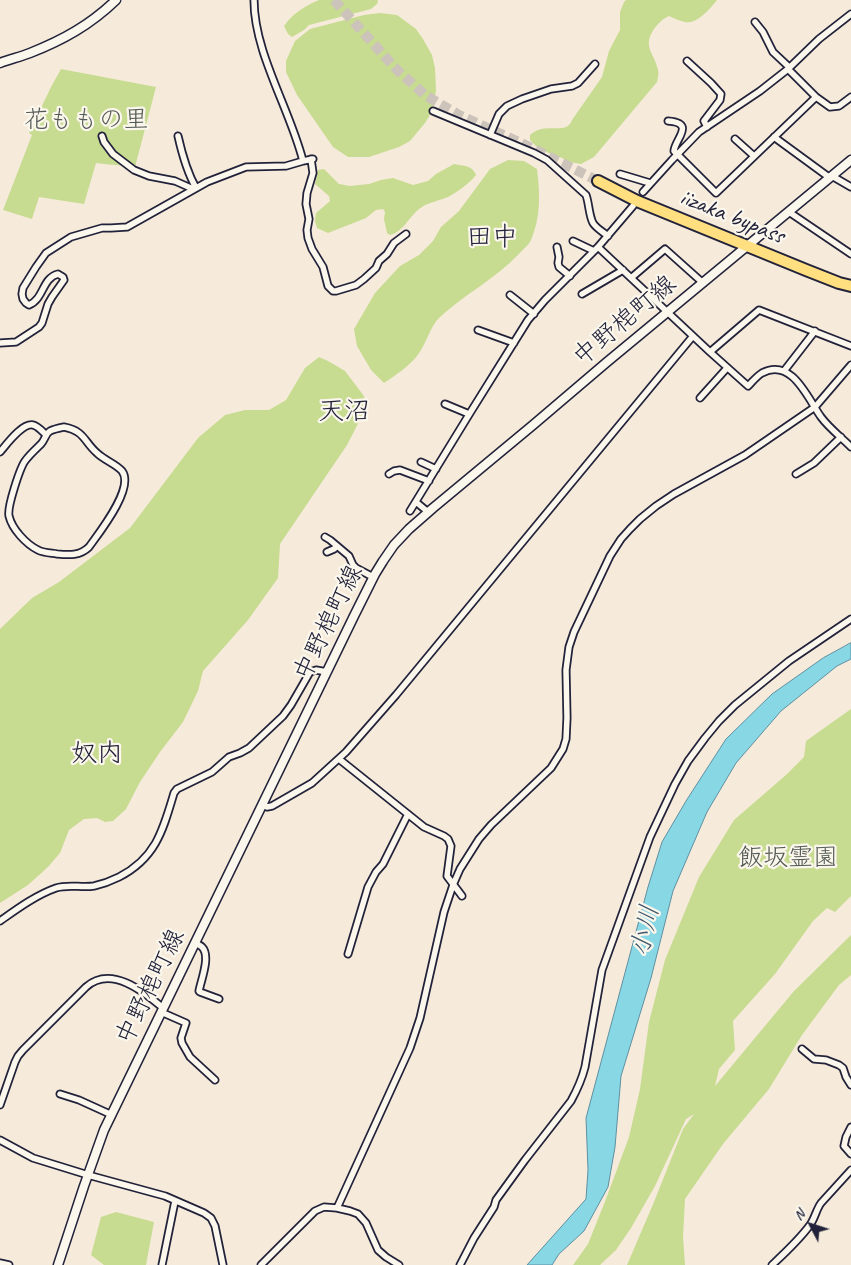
<!DOCTYPE html>
<meta charset="utf-8">
<style>
body{margin:0}
#map{position:relative;width:851px;height:1265px;overflow:hidden;background:#f6ebda;font-family:Caveat,sans-serif}
canvas{display:block}
.north{position:absolute;left:786px;top:1200px;width:50px;height:50px;-webkit-text-stroke:4px #fbf7ec;paint-order:stroke;rotate:310deg;font-size:14px;font-weight:700;line-height:20px;text-align:center;color:#22223b}
.north::after{content:'';display:block;margin:auto;width:18px;height:22px;background:#22223b;clip-path:polygon(50% 0,100% 100%,50% 72%,0 100%)}
</style>
<div id="map">
<canvas width="851" height="1265"></canvas>
<div class="north">N</div>
</div>
<script>
const context = document.querySelector('canvas').getContext('2d');
context.lineJoin = 'round';
function fill(path, color) { context.fillStyle = color; context.fill(path, 'evenodd'); }
function strokePath(path, color, width, dash) { context.strokeStyle = color; context.lineWidth = width; context.lineCap = dash ? 'butt' : 'round'; context.setLineDash(dash || []); context.stroke(path); }
function write(font, color, halo, rows, align = 'center') {
  context.font = font + ' Caveat,"Klee One",sans-serif'; context.lineWidth = 4.5; context.setLineDash([]); context.textBaseline = 'middle'; context.strokeStyle = halo; context.fillStyle = color; for (const [text, x, y, turn = 0] of rows) {
    context.save(); context.translate(x, y); context.rotate((+turn || 0) * Math.PI / 180); context.textAlign = isNaN(turn) ? turn : align; if (halo) context.strokeText(text, 0, 0); context.fillText(text, 0, 0); context.restore();
  }
}
fill(new Path2D(`
 M319,0H378L377,4L371,9L309,25L304,30L292,37L288,34L284,26C293,13 305,6 319,0Z
 M626,0H717C711,8 696,25 685,22C680,21 674,18 669,16C662,19 659,23 654,29C642,47 654,52 658,70C659,73 658,78 657,82L594,157L581,164L570,162L560,157L553,155L537,147L530,140V135C546,120 566,137 572,120L602,77L609,51L620,30V12L624,2Z
 M380,13L397,15L416,29L423,39L432,55L435,68L436,90L433,110L425,123L410,141L399,147L369,157H348L333,147L297,95L286,72V61L295,41L310,29L364,15Z
 M61,69L156,87L135,167C122,165 110,165 96,163L84,204L39,197L32,219L3,210L32,135L29,133L51,87Z
 M508,160L524,161L537,169C540,193 541,217 531,240C528,246 522,250 518,255C495,279 465,294 440,317C430,326 426,345 417,356C408,367 396,375 384,383L371,370L357,346L354,329L375,293L400,266L419,255L433,241L441,227L459,211L490,169Z
 M454,164C464,166 472,165 476,175C469,184 457,192 448,197C439,201 429,202 422,207C410,214 404,232 390,235L387,233L384,219L385,212L383,209L376,210L366,218L328,233L317,228L315,221L316,213L330,201L329,196L315,184L318,170L324,169L339,184L350,186L369,184L381,180L393,178L413,185L428,181L436,174Z
 M319,357L328,361L345,371L364,396L366,408L347,445L280,544L278,578L248,620L203,671L198,691L183,722L160,752L140,782L126,809L113,821L105,822L97,818L84,819L69,830L60,853L48,867L28,885L0,903V629L32,598L59,582L130,528L198,438L225,415L245,410H269L286,400L305,368Z
 M851,709V896L835,912L827,908L813,921L775,974L733,1021L735,1050L719,1069L715,1086L794,991L851,935V975L839,985L802,1035L769,1089L723,1144L685,1199L683,1237L685,1265H627L654,1202L683,1129L694,1114L686,1119L655,1186L631,1228L616,1250L600,1265H573L588,1244L606,1199L629,1137L640,1089L649,1022L665,960L699,877L734,820L786,775L804,757L806,741Z
 M116,1212L154,1222L146,1265H104L91,1255L101,1217Z`), '#c7db91');
const water = new Path2D(`
 M851,643V659L837,666L781,711L736,763L707,812L673,891L651,978L621,1076L615,1147L608,1187L584,1231L559,1254L552,1265H527L586,1199L588,1170L586,1118L648,887L662,842L686,801L726,739L772,694L823,658Z`);
fill(water, '#88d7e5');
strokePath(water, '#5f8fa1', 1);
strokePath(new Path2D(`
 M334,0L397,70L425,95L459,115L532,148L598,181`), '#ccc3ba', 10, [10, 5]);
const street = new Path2D(`
 M254,0C254,53 290,109 303,161
 M755,22L763,32L773,52L789,67
 M687,61L711,83L721,94L720,100L704,121L707,127
 M788,69L816,97L830,107L839,106L851,97
 M433,111L534,153L547,160L586,195C589,203 589,216 593,223C596,228 603,232 608,236
 M668,121C696,123 675,139 674,151L716,193L816,97
 M490,135L499,114L507,106L522,99L551,89L572,86L578,83L595,64
 M102,136L104,142L113,154L134,170L149,176L175,181L193,189
 M178,136C182,154 187,172 196,188
 M774,137L830,178
 M735,139L754,156
 M311,159L313,173L307,193L306,204L309,219L307,230L308,238L312,249L323,267L328,286L333,291H336L356,285L364,279L376,268L379,261L387,254L394,243L406,234
 M620,174L650,183
 M832,176L851,187
 M643,192L672,160L699,132L760,91L788,69L819,39L851,14
 M789,212L851,254
 M573,241L594,251
 M557,247L559,257L558,263L559,267L570,276
 M598,247L710,352L748,386C752,382 757,376 762,373C792,357 808,399 821,417C829,428 841,437 851,447
 M631,278L665,249L703,283
 M582,294L623,270
 M510,295L534,314
 M478,330L514,343
 M0,343L16,342L39,327L42,323L48,304L52,297L64,280L63,277L58,274C42,278 44,299 29,305L26,303L23,299L22,294L23,288L36,267L46,253L71,237L102,228H111L127,227L207,182L246,167L286,166L303,161L313,159
 M710,352L759,310L851,346
 M784,371L815,331
 M700,398L727,368
 M445,404L469,414
 M64,427C85,431 84,442 97,453C104,460 116,464 122,471C135,488 99,533 89,547C80,556 69,555 57,554C51,553 44,553 38,550C26,544 12,529 9,516C7,507 20,468 25,461C30,454 36,449 41,444C45,440 45,434 50,431C54,429 59,428 64,427Z
 M0,452C7,444 22,423 33,425C38,426 42,431 46,435
 M421,462L436,469
 M389,474L394,471L400,470L429,481
 M796,474L814,463L841,437
 M416,502L428,512
 M410,511L470,413L528,320L545,300L598,247L633,206
 M325,537L330,540L349,556L353,565L356,568L373,577
 M327,552L334,549L337,546
 M339,759L424,827L444,836L448,839L451,846L447,876L462,896
 M262,805L267,807L272,806L312,783L346,752L396,695L693,336
 M0,921C17,909 36,895 56,888C68,884 82,888 94,886C103,884 111,881 119,877C156,858 163,830 174,793L177,789L212,772L229,757L240,753L249,748L283,716L291,705L310,672L316,670L327,672
 M195,943C197,944 200,945 202,947C211,956 201,980 199,991L200,992L219,999
 M348,954L368,887L376,872L383,864L408,814
 M161,1012L186,1023L181,1038L182,1043L190,1057L215,1080
 M802,1049L814,1059L826,1060L839,1065L843,1068L846,1077L851,1085
 M60,1094L79,1100L112,1115
 M0,1105L15,1062L18,1056L23,1050L86,987C111,965 143,991 163,1008
 M851,1127L846,1137L844,1146L851,1154
 M0,1140L33,1158L88,1175L165,1196L204,1213L211,1218L215,1226L223,1265
 M337,1208L410,1048L420,1018L444,912L453,885L460,869L479,839L491,825L551,768L563,749L566,739L567,718L566,670L569,647L574,632L610,556L621,539L630,529L640,519L656,506L674,494L745,455L815,407L851,365
 M0,1263L9,1265
 M162,1265L175,1201
 M261,1265L315,1211L324,1207L337,1208L350,1211L358,1214L366,1223L378,1250L386,1257L399,1265
 M460,1265L474,1238L494,1207L496,1200L525,1160L571,1101C577,1090 582,1079 585,1067L602,970L650,837L675,784L688,761L705,738L719,721L735,705L789,661L851,619
 M772,1265C786,1252 799,1240 810,1225C815,1218 816,1210 821,1203L851,1170`);
const secondary = new Path2D(`
 M0,63C10,59 20,57 30,53C63,40 90,25 116,0
 M58,1265L84,1186L104,1130L354,616L375,574L383,561L394,545L409,529L433,508L533,425L607,362L851,160`);
const highway = new Path2D(`
 M598,181L637,201L806,270L839,283L851,286`);
strokePath(street, '#22223b', 9);
strokePath(secondary, '#22223b', 11);
strokePath(highway, '#22223b', 14);
strokePath(street, '#fbf7ec', 5.5);
strokePath(secondary, '#fbf7ec', 8);
strokePath(highway, '#ffdf80', 10);
write('25px', '#545a55', '#fbf7ec', [
 ["花ももの里",86,120],
 ["飯坂霊園",788,858]
]);
write('25px', '#22223b', '#fbf7ec', [
 ["iizaka bypass",732,217,22],
 ["中野梍町線",625,321,-40],
 ["中野梍町線",329,623,-64],
 ["中野梍町線",151,987,-64]
]);
write('26px', '#22223b', '#fbf7ec', [
 ["田中",492,238],
 ["天沼",344,412],
 ["奴内",97,754]
]);
write('italic 26px', '#41586e', '#fbf7ec', [
 ["小川",646,931,-78]
]);
</script>
